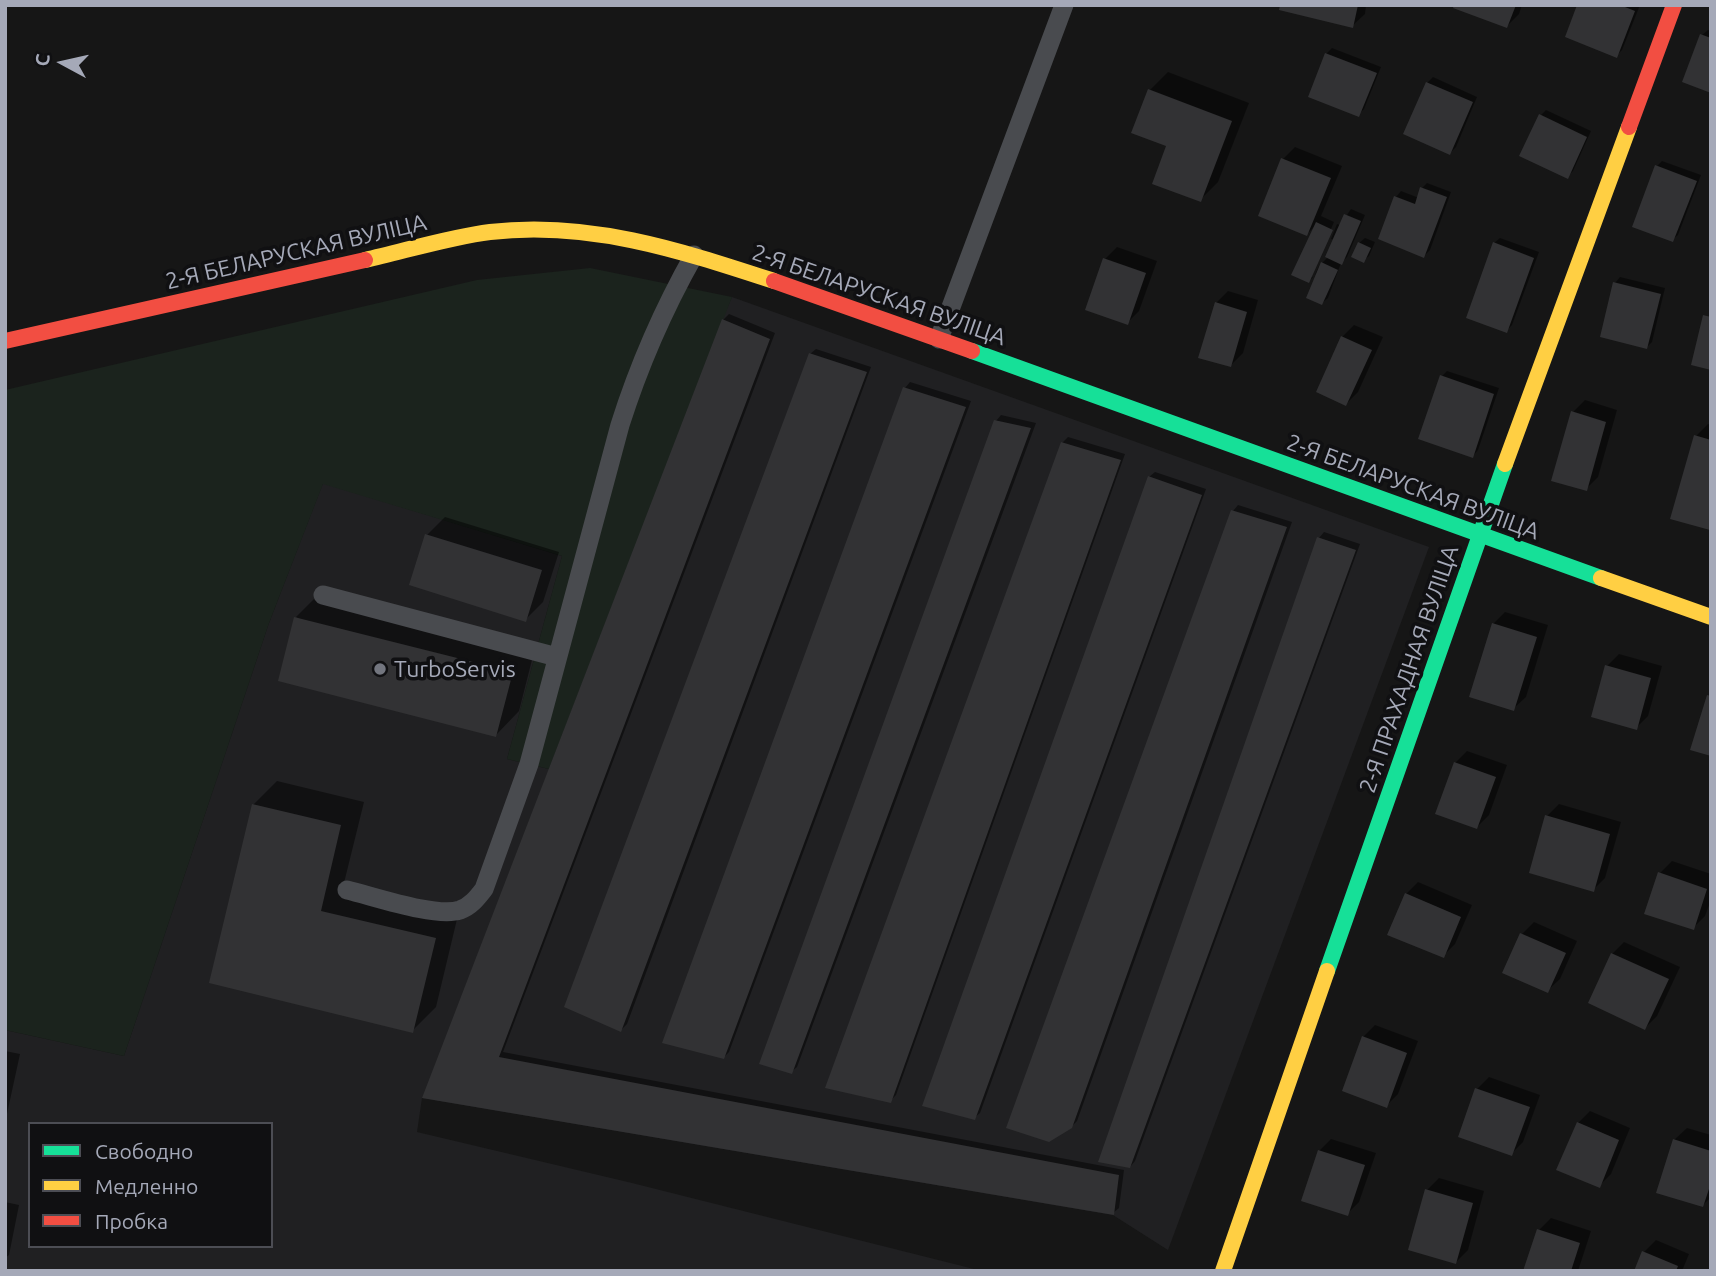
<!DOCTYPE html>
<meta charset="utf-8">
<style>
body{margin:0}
#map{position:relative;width:1716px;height:1276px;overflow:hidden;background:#161616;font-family:Ubuntu,sans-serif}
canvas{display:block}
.frame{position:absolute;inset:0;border:7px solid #a5a9b8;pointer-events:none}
.legend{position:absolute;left:28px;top:1122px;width:245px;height:126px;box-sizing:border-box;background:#101012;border:2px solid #4c4d54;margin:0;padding:9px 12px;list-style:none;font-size:21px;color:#a5a9b8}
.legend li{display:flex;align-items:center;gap:14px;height:35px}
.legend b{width:35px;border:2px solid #4c4d54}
.north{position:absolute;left:28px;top:28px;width:70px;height:70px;-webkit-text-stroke:5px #101012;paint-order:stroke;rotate:278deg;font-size:19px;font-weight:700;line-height:28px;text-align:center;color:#a5a9b8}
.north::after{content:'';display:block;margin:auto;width:24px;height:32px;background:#a5a9b8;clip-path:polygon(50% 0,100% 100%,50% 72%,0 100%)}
</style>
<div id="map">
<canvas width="1716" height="1276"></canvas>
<div class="frame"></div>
<ul class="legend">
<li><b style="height:9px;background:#16e098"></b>Свободно</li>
<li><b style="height:9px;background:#ffcf43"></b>Медленно</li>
<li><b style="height:9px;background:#f24e42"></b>Пробка</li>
</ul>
<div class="north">С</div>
</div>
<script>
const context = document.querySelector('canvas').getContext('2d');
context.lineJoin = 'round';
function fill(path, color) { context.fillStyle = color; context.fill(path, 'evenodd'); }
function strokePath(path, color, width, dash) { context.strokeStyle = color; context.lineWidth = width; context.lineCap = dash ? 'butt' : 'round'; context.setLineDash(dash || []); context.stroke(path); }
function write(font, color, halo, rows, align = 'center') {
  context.font = font + ' Ubuntu,sans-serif'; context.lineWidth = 7; context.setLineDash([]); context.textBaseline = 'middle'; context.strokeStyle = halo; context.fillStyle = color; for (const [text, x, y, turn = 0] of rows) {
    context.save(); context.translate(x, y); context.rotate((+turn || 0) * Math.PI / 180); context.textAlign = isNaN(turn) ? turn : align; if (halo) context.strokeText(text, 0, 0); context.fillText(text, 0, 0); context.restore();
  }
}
fill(new Path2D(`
 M732,297L1429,547L1168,1250L1113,1215L422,1098L417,1132L632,1183L982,1271H5V1030L124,1056L269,623L323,483L562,556L507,759L549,769L722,319ZM30,1124H271V1246H30Z`), '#202022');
fill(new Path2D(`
 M590,268L732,297L549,769L507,759L562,556L323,484L269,623L124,1056L5,1030V390L477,280Z`), '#1b231d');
fill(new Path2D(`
 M1282,5H1366L1365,14L1352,26Z
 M1456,5H1522L1519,14L1507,26Z
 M1579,5H1640L1622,50L1616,56Z
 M1708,30L1711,31V91L1702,35Z
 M1332,48L1381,67L1364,109L1358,115L1326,54Z
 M1168,72L1249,103L1218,182L1200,200L1169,145L1150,90Z
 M1433,77L1477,97L1456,147L1450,153L1427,83Z
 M1546,110L1591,131L1573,171L1567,177L1541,115Z
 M1295,147L1342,166L1321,216L1334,222L1310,277H1313L1309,281L1316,225L1307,234L1283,159Z
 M1662,161L1701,175L1678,235L1672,240L1657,166Z
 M1427,183L1451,192L1430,250L1424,256L1396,197L1401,191L1419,198L1422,188Z
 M1351,209L1365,215L1347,257L1341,263L1328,298L1322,303L1318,272L1315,275L1319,266L1328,257L1334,240L1331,239L1337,224L1340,225Z
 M1365,238L1375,242L1369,256L1363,261L1359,243Z
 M1500,238L1539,252L1512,325L1506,331L1494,243Z
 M1117,247L1157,261L1139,311L1127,323L1105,259Z
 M1620,277L1665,288L1652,342L1647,347L1615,283Z
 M1228,291L1258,300L1243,353L1231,365L1216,303Z
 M729,314L775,333L503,1052L1124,1170L1119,1208L1113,1213L424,1096L723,320Z
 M1354,325L1383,337L1358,392L1346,404L1342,337Z
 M816,349L871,367L627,1024L621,1030L810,354Z
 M1447,371L1499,388L1478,450L1473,456L1442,376Z
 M910,382L971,401L729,1052L724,1057L905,388Z
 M1585,400L1617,410L1598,477L1586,489L1573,412Z
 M1001,415L1036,423L797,1067L791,1072L996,421Z
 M1708,424L1711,425L1709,528L1696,436Z
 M1068,437L1125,454L896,1095L890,1101L1062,443Z
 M1155,472L1206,489L980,1113L974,1118L1149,477Z
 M1238,505L1292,522L1077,1121L1071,1127L1233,511Z
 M445,517L559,552L543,602L525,620L427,535Z
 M1324,532L1360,544L1135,1161L1130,1167L1319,538Z
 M319,594L535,648L519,711L496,735L296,617Z
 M1505,612L1548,625L1526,697L1513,709L1493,624Z
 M1619,654L1662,666L1648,716L1636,728L1607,666Z
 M1467,751L1507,765L1489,815L1477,827L1455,763Z
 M277,781L364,802L343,887L458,915L436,1007L412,1031L211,982L253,805Z
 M1559,804L1621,822L1605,878L1593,890L1547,816Z
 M1672,861L1711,874V900L1705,916L1693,928L1660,873Z
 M1418,882L1472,905L1455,944L1443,956L1406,894Z
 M1534,922L1577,941L1560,979L1547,991L1522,934Z
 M1624,942L1680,967L1657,1016L1645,1028L1590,1002L1612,954Z
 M1375,1025L1418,1041L1398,1094L1386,1106L1363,1037Z
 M5,1051L20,1054L5,1123Z
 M1489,1077L1540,1095L1523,1142L1511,1154L1460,1136L1477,1089Z
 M1590,1111L1630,1128L1611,1174L1599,1186L1578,1123Z
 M1687,1128L1711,1135V1197L1703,1205L1674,1140Z
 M1331,1139L1376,1153L1359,1202L1347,1214L1319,1151Z
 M1439,1178L1484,1191L1468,1250L1456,1262L1427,1190Z
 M5,1202L19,1205L9,1255L5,1258Z
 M1551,1218L1591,1231L1578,1271H1525L1539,1230Z
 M1656,1240L1689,1254L1682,1271H1636L1644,1252Z`), '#0007');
fill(new Path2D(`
 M1280,5H1358L1353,28L1279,10Z
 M1454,5H1516L1507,28L1453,8Z
 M1577,5H1620L1635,11L1617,58L1565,37Z
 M1700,34L1711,38V93L1682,82Z
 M1325,53L1377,73L1359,117L1308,97Z
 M1426,82L1473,102L1450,155L1403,134Z
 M1148,89L1232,121L1201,202L1152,184L1166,146L1131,133Z
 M1539,114L1587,137L1568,179L1519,156Z
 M1281,158L1331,178L1307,236L1258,216Z
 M1655,165L1697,181L1673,242L1632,227Z
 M1420,187L1447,197L1424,258L1378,239L1394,196L1415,204Z
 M1344,214L1361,221L1342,265L1325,257Z
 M1316,222L1333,230L1309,283L1291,275Z
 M1358,242L1371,248L1364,263L1351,257Z
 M1493,242L1534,258L1507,333L1466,318Z
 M1103,258L1146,273L1128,325L1085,310Z
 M1321,262L1338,270L1322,305L1306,298Z
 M1613,282L1661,294L1647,349L1600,337Z
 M1215,302L1247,312L1231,367L1198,358Z
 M1703,315L1711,317V370L1691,365Z
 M722,319L770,339L499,1057L1119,1175L1114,1215L422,1098Z
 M1341,336L1372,350L1346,406L1316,392Z
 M809,353L867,372L621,1032L564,1007Z
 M1440,375L1494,394L1473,458L1418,439Z
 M903,387L966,407L724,1059L662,1043Z
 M1571,411L1606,422L1587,491L1551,481Z
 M994,420L1031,428L792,1074L759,1064Z
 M1694,435L1711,440L1710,530L1670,519Z
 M1061,442L1121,460L891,1103L825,1088Z
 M1148,476L1202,495L975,1120L922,1106Z
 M1231,510L1287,527L1072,1128L1049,1142L1006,1128Z
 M425,534L542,570L526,622L409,585Z
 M1317,537L1356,550L1130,1168L1098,1162Z
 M294,617L513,672L496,737L278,681Z
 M1492,623L1537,637L1514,711L1469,697Z
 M1605,665L1651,678L1637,730L1591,717Z
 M1707,695L1711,696V756L1690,750Z
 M1454,762L1496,777L1477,829L1435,814Z
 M252,804L341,825L321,911L436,938L413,1033L209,983Z
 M1545,815L1610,834L1594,892L1529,873Z
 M1658,872L1707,889L1694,930L1644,914Z
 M1405,893L1461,917L1444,958L1387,935Z
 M1520,933L1566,953L1548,993L1502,973Z
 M1611,953L1669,979L1645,1030L1588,1003Z
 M1362,1036L1407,1053L1387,1108L1342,1091Z
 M1475,1088L1530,1107L1512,1156L1458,1137Z
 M1577,1122L1619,1140L1600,1188L1556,1170Z
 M1673,1139L1711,1151V1183L1703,1207L1656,1193Z
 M1318,1150L1365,1165L1348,1216L1301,1201Z
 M1425,1189L1473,1203L1456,1264L1408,1250Z
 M1537,1229L1580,1243L1571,1271H1523Z
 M1642,1251L1678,1266L1676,1271H1634Z`), '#323234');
strokePath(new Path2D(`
 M939,339L1064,5
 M323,595L557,657
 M347,890C373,896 436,918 460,910C471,906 477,898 484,889L529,764L620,425C639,365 663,310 694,255`), '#494b4f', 19);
strokePath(new Path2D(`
 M972,351L1601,578
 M1327,971L1505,464`), '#16e098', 16);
strokePath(new Path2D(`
 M365,260C405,251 450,237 490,232C589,220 682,251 774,281
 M1505,464L1629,127
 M1601,578L1711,617
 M1223,1271L1327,971`), '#ffcf43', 16);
strokePath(new Path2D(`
 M1629,127L1674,5
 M774,281L972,351
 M5,341L365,260`), '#f24e42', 16);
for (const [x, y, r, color] of [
 [380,669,7,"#73767f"]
]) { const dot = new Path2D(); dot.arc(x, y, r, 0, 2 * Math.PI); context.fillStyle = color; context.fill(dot); strokePath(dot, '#101012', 2.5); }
write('23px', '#a5a9b8', '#101012', [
 ["2-Я БЕЛАРУСКАЯ ВУЛІЦА",296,252,-13],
 ["2-Я БЕЛАРУСКАЯ ВУЛІЦА",879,295,19],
 ["2-Я БЕЛАРУСКАЯ ВУЛІЦА",1413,487,20],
 ["2-Я ПРАХАДНАЯ ВУЛІЦА",1409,669,-71]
]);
write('23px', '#a5a9b8', '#101012', [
 ["TurboServis",394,669]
], 'left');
</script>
